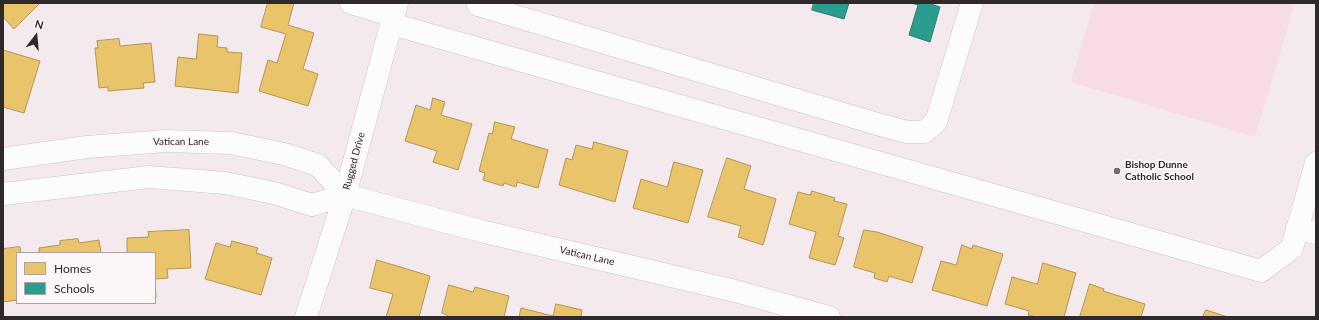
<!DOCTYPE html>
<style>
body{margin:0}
#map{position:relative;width:1319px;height:320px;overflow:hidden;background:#f4e9ed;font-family:Lato,sans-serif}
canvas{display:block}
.frame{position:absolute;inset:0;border:4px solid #2f292b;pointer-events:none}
.legend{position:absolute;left:16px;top:252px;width:140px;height:52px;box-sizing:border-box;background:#fdf6f9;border:1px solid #aba4a7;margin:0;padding:5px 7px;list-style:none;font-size:12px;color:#2f292b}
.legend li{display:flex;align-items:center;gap:8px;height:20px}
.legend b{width:20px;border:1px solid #aba4a7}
.north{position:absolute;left:16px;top:16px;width:40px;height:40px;-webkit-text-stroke:3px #fdf6f9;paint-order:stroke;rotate:16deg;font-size:11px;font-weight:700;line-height:16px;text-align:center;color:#2f292b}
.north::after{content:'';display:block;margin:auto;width:14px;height:18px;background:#2f292b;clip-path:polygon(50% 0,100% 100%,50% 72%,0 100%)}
</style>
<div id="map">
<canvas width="1319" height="320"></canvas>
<div class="frame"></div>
<ul class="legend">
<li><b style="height:11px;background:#e9c46a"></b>Homes</li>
<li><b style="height:11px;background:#2a9d8f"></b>Schools</li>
</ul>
<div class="north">N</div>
</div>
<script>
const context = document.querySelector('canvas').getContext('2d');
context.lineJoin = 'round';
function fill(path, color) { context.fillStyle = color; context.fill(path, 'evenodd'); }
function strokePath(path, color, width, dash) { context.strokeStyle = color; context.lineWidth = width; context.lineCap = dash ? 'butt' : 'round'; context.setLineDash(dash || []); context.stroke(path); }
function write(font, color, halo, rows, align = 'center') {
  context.font = font + ' Lato,sans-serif'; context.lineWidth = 4; context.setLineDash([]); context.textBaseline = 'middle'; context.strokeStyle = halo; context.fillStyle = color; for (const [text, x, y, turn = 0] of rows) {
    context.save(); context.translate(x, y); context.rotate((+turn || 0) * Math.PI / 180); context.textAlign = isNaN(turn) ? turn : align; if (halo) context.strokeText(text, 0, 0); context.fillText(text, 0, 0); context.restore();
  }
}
fill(new Path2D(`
 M1094,3H1295L1255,137L1071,82Z`), '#f7dce6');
const homes = new Path2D(`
 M3,3H38L39,4L14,29L3,17Z
 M268,3H294L288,25L314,33L303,69L318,74L308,106L259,91L268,60L277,63L286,34L261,27Z
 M199,34L218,36L217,47L227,48V52L242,53L238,93L175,86L178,57L196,59Z
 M119,39L120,46L151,43L155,82L143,83L144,88L108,91V87L99,88L95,48H98L97,41Z
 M3,50L40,61L24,113L3,107Z
 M433,98L445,102L441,115L472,124L458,170L433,162L437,151L405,141L416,105L430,110Z
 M495,122L515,127L511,139L548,150L538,188L517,182L516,187L504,183L503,186L483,180L485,173L479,171L489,133L492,134Z
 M594,142L628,151L615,202L559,185L566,158L572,160L576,145L592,149Z
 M727,158L751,166L744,189L776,199L763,245L738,237L741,226L708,217Z
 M674,162L703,170L688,223L633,208L641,179L667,187Z
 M812,191L835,198L834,201L847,204L838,236L844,238L835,265L809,258L816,232L789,224L798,192L810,195Z
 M189,230L191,268L167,269L168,278L155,279L156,298H155V253H127V238L149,237L148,232Z
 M864,230L877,232L923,247L912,283L889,276L887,282L874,278L875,273L854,267Z
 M78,239L79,243L99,240L101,253H39V248L60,245V241Z
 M232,241L258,248L256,253L272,258L261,295L205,279L216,243L230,247Z
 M962,245L972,249L973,245L1003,254L987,306L932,290L941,261L956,265Z
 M20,247L21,253H17V300L3,302V249Z
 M377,260L430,276L419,317H386L393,294L370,288Z
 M1043,263L1076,273L1064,317H1036L1028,315L1029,311L1005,304L1012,277L1037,284Z
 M1090,284L1104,289L1103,291L1145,304L1141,317H1080Z
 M449,285L473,292L475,287L509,296L504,317H448L447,315L442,313Z
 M556,304L582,310L581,317H519L521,308L553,316Z
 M1206,310L1228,317H1203Z`);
fill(homes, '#e9c46a');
strokePath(homes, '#b19657', 1);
const schools = new Path2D(`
 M814,3H849L844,19L812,10Z
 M910,3H932L931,4L940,7L930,42L909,35L918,5Z`);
fill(schools, '#2a9d8f');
strokePath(schools, '#2c7a71', 1);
const minor = new Path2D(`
 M351,3L394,16
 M478,3V5L884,126L907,132H924L936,122L972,3
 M392,24L1261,271L1292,248L1316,163
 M3,159L87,147L166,141L231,143L284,154L318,165L345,195
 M3,194L149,177L225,183L274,193L312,205L345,195L485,232L735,291L829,317
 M1297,228L1316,233
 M306,317L345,195L397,3`);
strokePath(minor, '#cdc5c8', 23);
strokePath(minor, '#fdfcfc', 22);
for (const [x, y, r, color] of [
 [1117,171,4,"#746c6f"]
]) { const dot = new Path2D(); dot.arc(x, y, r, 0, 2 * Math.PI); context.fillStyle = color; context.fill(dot); strokePath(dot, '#fdf6f9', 1.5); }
write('10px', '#2f292b', '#fdf6f9', [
 ["Vatican Lane",181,142],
 ["Rugged Drive",354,161,-75],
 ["Vatican Lane",587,256,13]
]);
write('bold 10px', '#2f292b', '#fdf6f9', [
 ["Bishop Dunne",1125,165],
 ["Catholic School",1125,177]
], 'left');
</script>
